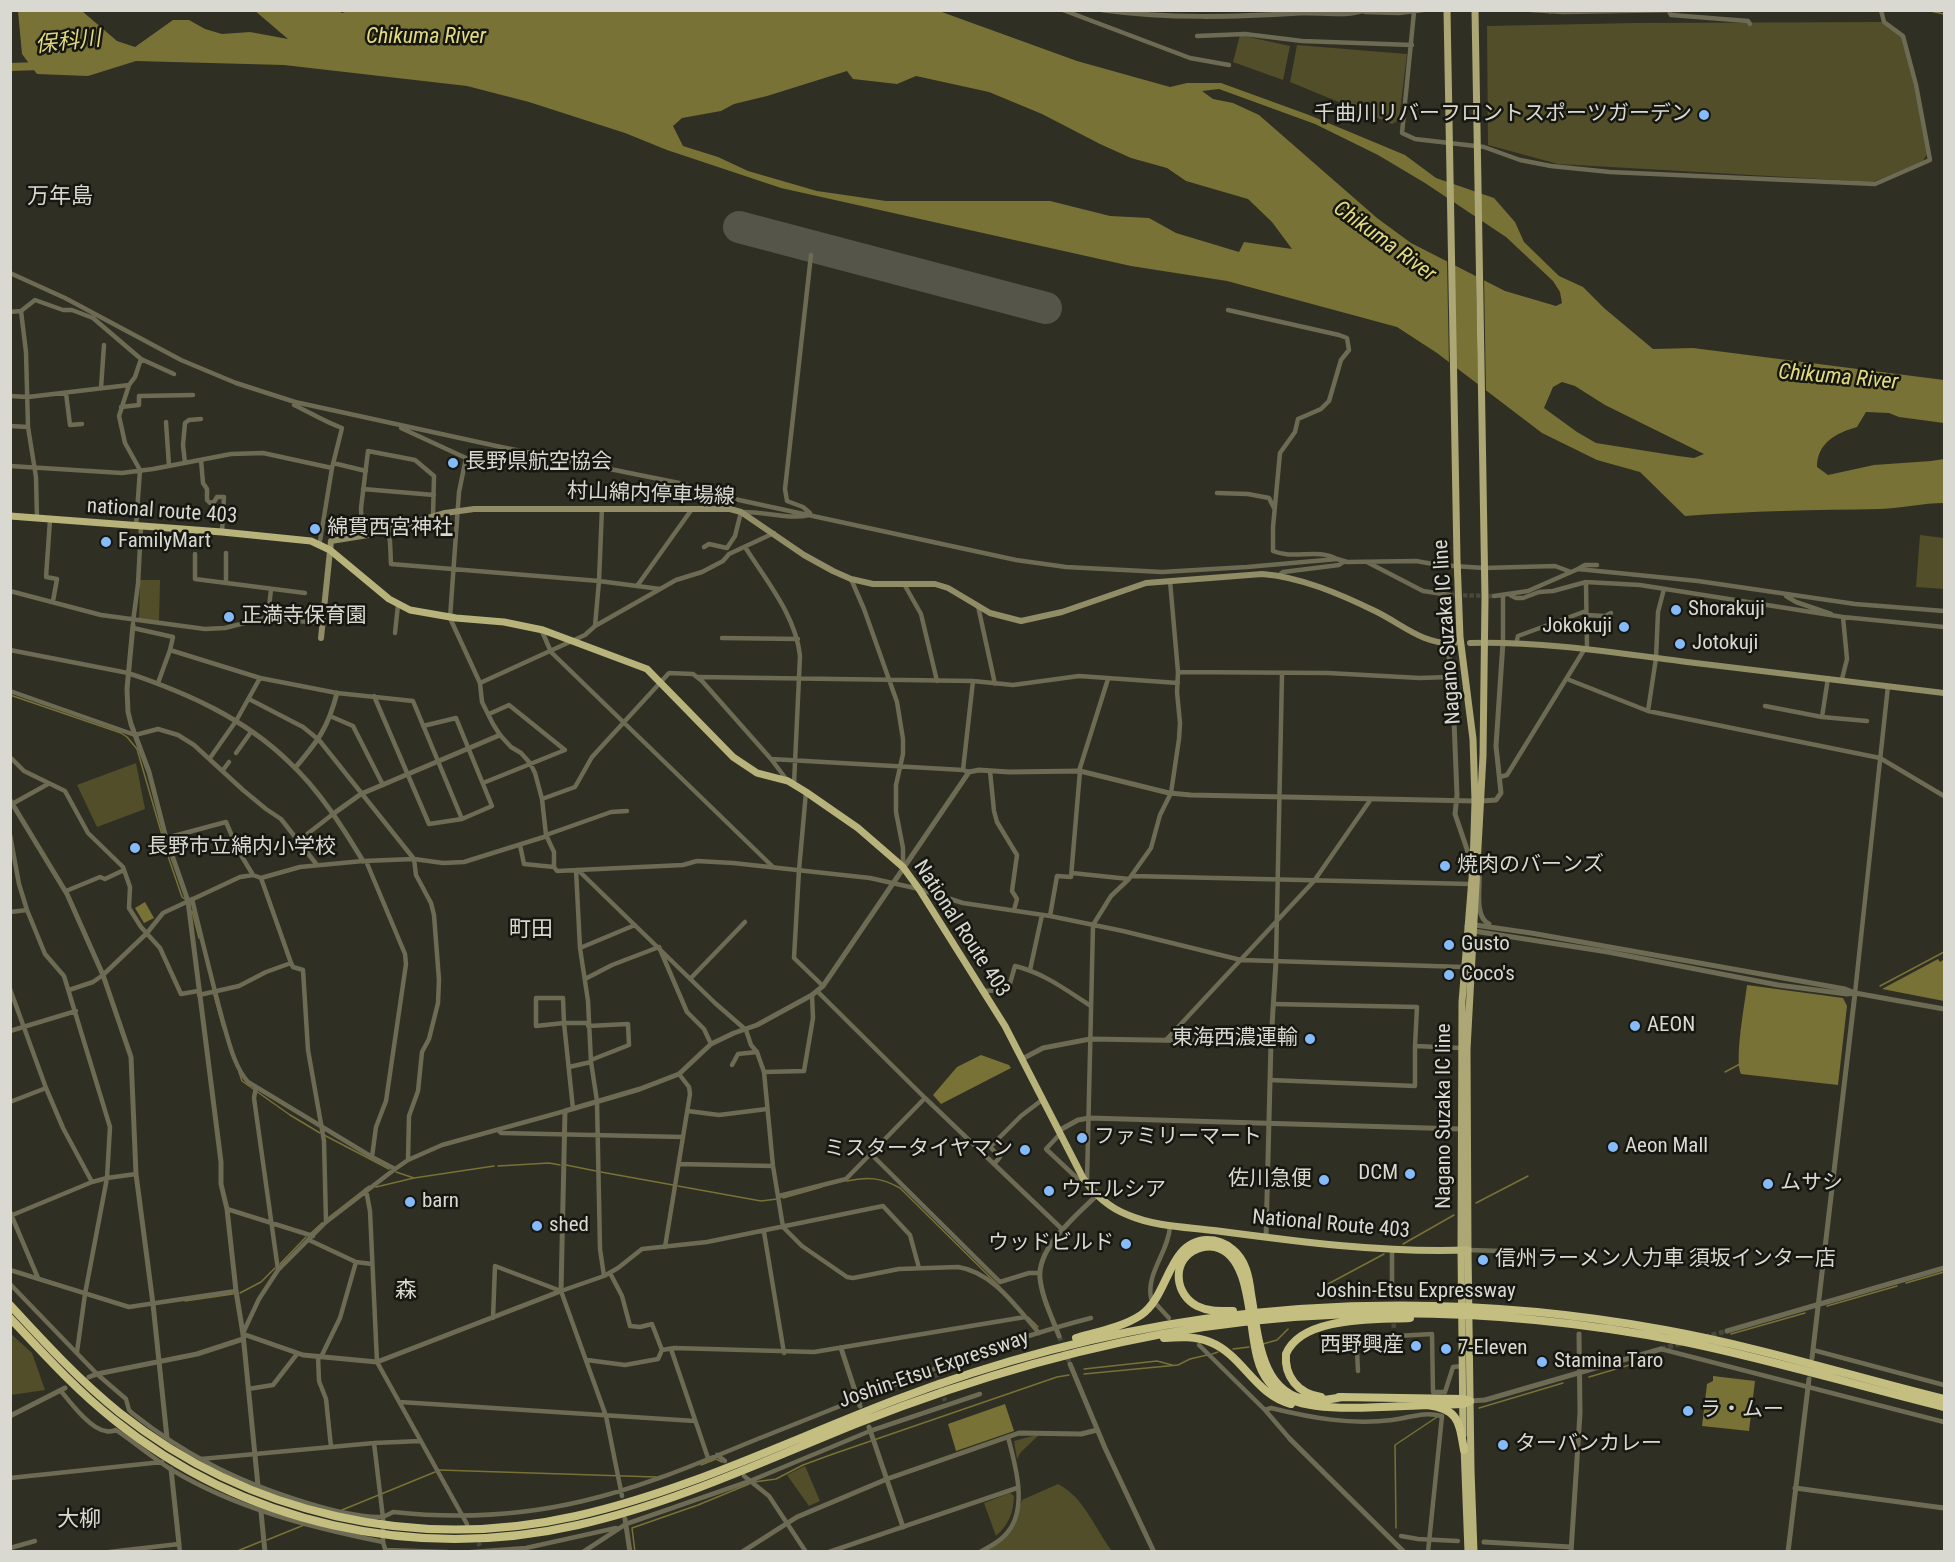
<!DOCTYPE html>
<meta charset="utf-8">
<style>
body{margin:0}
#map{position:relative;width:1955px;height:1562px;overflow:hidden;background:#302f23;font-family:"Roboto Condensed",sans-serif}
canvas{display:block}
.frame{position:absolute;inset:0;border:12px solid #d9d8d1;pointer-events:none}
</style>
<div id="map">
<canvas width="1955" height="1562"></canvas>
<div class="frame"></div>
</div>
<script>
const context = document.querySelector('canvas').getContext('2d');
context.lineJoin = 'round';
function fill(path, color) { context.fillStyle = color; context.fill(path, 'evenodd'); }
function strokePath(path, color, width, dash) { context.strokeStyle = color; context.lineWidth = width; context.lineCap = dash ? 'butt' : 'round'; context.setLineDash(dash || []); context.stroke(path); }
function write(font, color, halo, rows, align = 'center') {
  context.font = font + ' "Roboto Condensed","Noto Sans JP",sans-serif'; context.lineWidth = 5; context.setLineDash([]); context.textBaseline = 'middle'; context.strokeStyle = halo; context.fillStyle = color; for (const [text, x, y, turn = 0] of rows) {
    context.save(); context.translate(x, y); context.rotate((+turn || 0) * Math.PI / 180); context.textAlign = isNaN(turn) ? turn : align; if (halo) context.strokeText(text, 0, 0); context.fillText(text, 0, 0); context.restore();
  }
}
fill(new Path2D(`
 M1883,22L1902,36L1914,86L1927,154L1923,161L1873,182L1558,164L1488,145L1487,26L1635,23Z
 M1240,35L1290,46L1283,80L1233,62Z
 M1297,45L1407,54L1399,120L1392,124L1290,82Z
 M1920,535L1944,538V589L1916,587Z
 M140,580H160L159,622L139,620Z
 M136,763L145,809L97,827L77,785Z
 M10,1333L32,1353L45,1390L11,1395Z
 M1040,1434L1021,1452L1017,1459L1014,1441Z
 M805,1466L820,1501L809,1506L787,1475Z
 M1058,1484C1084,1497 1095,1529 1112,1551L981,1552L1012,1528L1022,1500Z
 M1010,1493L1014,1496C1013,1514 1009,1524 996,1536L984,1503Z`), '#514e29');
fill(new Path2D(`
 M254,10H338L342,13L351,10L939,11L1077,61L1170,87L1187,83H1221L1309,115L1405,155L1436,178L1494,198L1515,222L1524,242L1559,276L1583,287L1604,308L1653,349L1693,348L1944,380V423L1899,417L1889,413L1866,412L1857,427C1836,433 1817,443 1817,467L1828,475L1874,465L1931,461L1944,459V503C1923,503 1902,508 1880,509C1815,510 1750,511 1685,516L1640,472L1597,460L1542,433L1437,353L1397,327L1227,281L1131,266L781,188L667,150L625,133L529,102L467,86L284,65L136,61L88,76L37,74L22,54L18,11H82L117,41L135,47L173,20H189L205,29L222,34L250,32L288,39ZM847,71L853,79L897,84L916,76L989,92L1042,114L1100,144L1131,158L1167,168L1186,181L1248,199L1272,222L1292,249L1244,242L1239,252L1176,233L1149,218L1110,216L1050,201H886L817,191L748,171L718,157L683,146L673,126L682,118L721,111L734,104L767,96ZM1219,89L1315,124L1378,155L1425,183L1506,237L1553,281L1560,292L1562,303L1556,306L1505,291L1411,243L1377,218L1259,115L1233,103L1213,99L1202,91ZM1562,382L1575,386L1605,405L1704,454L1694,458L1678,456L1596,443L1577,432L1544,408L1553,387Z
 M145,902L154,918L144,923L135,908Z
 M1944,956V1001L1882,989L1938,959L1940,962L1943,960Z
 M1747,985L1843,998L1847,1006L1838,1085L1741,1074C1734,1060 1745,1003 1747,985Z
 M981,1055L1009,1065L1011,1068L941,1104L933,1095L957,1067Z
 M1713,1376L1755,1381L1749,1431L1702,1426L1707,1384L1713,1381Z
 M1005,1404L1014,1431L956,1451L948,1424Z`), '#787236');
fill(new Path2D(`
 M1447,258L1454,261L1456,370L1449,365Z
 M1476,273L1484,277L1486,393L1478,387Z`), '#302f23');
strokePath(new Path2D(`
 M1926,10L1944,14
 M10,695L121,733L127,737L137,749L169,859L182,897L186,900
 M192,911L199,938
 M1880,986L1944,952
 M214,995L223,1028
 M239,1072L242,1081L290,1115L320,1133
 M1725,1072L1740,1064
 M324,1135L389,1169
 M566,1165L596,1171
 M498,1166L549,1163L560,1165
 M396,1172L414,1178L494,1166
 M601,1172L673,1185
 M847,1181C868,1176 882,1178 900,1188L1000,1287
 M678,1186L761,1201L777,1199
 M376,1187L414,1178
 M783,1198L822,1187
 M1476,1203L1528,1176
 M328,1218L369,1186
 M310,1234L322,1223
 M1403,1244L1454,1215
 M280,1264L306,1237
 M1906,1283L1944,1272
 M240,1293L261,1282L275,1268
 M1317,1295L1328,1284L1384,1254
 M185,1301L233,1294
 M1827,1306L1897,1286
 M1028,1317L1038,1327
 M1731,1334L1805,1313
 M1263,1344L1277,1340L1288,1329
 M1233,1349L1249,1347
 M1212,1354L1218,1352
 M1084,1369L1157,1361L1172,1365
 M1084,1374L1178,1365L1190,1359L1207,1355
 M1589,1377L1650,1359
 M1479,1408L1563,1383
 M701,1465L716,1459L722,1462
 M439,1470L656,1477
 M754,1482L776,1479L803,1465L833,1454L1057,1377L1069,1375
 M342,1510L435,1472
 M1396,1528L1395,1445L1437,1417
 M267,1540L304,1525
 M235,1552L262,1541
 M635,1552L632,1528L698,1505L749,1484`), '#787236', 1.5);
strokePath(new Path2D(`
 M10,67L40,66`), '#787236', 8);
strokePath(new Path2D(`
 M739,227L1046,308`), '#56554a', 32);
strokePath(new Path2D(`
 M1450,595L1494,596
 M1393,1317L1394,1329
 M936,1373L945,1401
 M475,1537L480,1546`), '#49483d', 4.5, [4.5, 2]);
strokePath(new Path2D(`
 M1059,1336L1070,1364
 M1661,1349L1727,1331`), '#49483d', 5, [5, 2.5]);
strokePath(new Path2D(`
 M1063,10L1190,58L1229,65
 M1531,10L1563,12L1680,10
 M1669,11L1671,15L1748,21L1750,24
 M1365,12L1399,13L1423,10
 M1414,12L1402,133L1415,139L1484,147L1520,160L1551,166L1610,172L1875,184L1930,160L1916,85L1903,36L1884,22L1881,10
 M1197,36L1245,34L1302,41L1412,45
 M10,273L65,298L181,360L236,383L295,402L501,447L684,484L702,492L1016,560L1066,567L1162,572L1247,567L1337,559L1347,562L1416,561L1439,565L1484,568L1555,566L1571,572
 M1228,310L1339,335L1347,338L1349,350L1341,360L1329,401L1321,409L1298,419L1295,432L1280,453L1273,527V551C1294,560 1317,548 1337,559
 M21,311L26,352L28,427L36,477L37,519
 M10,312L21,311L35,300L63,310H72L93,318L141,359L135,377L129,385L119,416L125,443L140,470L136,526
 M141,359L174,374
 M101,388L104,345
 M66,393L70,425L82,424
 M10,396L28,397L129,385
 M295,402L294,405C311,413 325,422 342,428L332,468L320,541
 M121,407L139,405V396L193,395
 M166,422L169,466
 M10,426L28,427
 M401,428L466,458L459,492L450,618L480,683L482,702L493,724L500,735L511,747L521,753L530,763L535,773L542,799L546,835L554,852V867L557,871L683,865L697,861L733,863L870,878L919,889L963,903L1050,916L1123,931L1241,960L1464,967
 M201,460L203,483L207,489V500L210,503L214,502L217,497H224L222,532
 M185,463L183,445L185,423L189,420L201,419
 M333,463L366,471
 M10,466L122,473L153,469L231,454L263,453L332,468
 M363,489L434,495
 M1217,493L1248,494L1269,498L1274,508
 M810,513L803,507L787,501L785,489L811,255
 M50,520L46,577L57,579L53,601
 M387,531L390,541L391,564L599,581L660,589
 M362,536L361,508L368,451L415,460L434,476L433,516
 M704,547L709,544L727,548L735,536L741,512C762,511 790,520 809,515
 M745,547C766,580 796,616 800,656L794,784
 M195,554V579L305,593
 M1367,562L1423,591L1450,595
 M1578,569L1585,565H1597
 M1278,576L1283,572L1339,565L1345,561
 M851,579L864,609L897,702L903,739V754L896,785V812L903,848V867
 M226,583V553
 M904,584L921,614L937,681
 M637,586L692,509
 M10,591L101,615L205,629L225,628L268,617L323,624
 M1443,594L1448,644
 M1510,595L1516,598H1523L1539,592L1553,591L1586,582
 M1494,596L1528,591L1578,569L1698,581L1855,604L1944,611
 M1786,596L1796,602L1831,614
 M978,606L995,684
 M1586,615L1605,616L1611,613
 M268,617L271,589
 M133,622L138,584L141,527
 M595,626L599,581L602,508
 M133,628L173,637L170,650
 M541,629L551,652L773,867
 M395,633L398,605
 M722,638L798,639
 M1503,642V596
 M1516,644L1518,636L1586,611
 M10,650L128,673
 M1587,650L1586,582L1640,585L1843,617L1944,627
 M1178,672L1328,673L1420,678L1450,677
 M698,677L973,681L1013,685L1079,676L1178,683
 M260,678L337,693L413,701L462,819
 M1567,679L1648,711L1880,758L1944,796
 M1842,679L1847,659L1843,617
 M158,683L170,650L260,678L236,721L210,758
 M480,683L585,635L595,626L676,580L702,572L723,561L729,554L774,533
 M10,691L135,735L158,729L178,735L194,745L243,790L266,809L281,819L317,865
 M374,696L429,824L462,819L492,806L456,718L423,726
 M249,699L303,727L319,740L414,859L416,875L431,903L434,915L439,980L438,1003L429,1039L422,1052L418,1091L409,1116L408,1160
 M1765,706L1822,717L1828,678
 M1648,711L1656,658L1658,612L1664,589
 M330,716L353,726L383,785
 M1822,717L1867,721
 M236,753L251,732
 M10,757L24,771L65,791L88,833L123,867L130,887L129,908L141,927L160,948L181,994L198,991
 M771,759L963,770L969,772
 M223,770L229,762
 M963,770L973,681
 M990,771L994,811L997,822L1017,855L1012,891L1017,899L1014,910
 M1079,771L1108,679
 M1500,777L1507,775L1584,650
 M483,783L565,750L509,705L489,714
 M806,792L799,870L794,958L823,986
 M542,799L575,787L592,757L669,673L693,674L702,681L771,759L787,780
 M12,804L48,784
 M10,835L19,884L27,910L45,954L64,976L110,1127L107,1178L85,1294L77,1352
 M546,835L611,812L627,811
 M166,838L226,822L238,850L253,875L261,878L300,867L363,861L414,859L443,863L464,862L547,836
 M297,842L333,814
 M520,845L524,864L554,867
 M366,861L405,954L406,964L386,1101L376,1127L372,1157L395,1169
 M576,870L580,948L588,1001L591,1062L597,1101L600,1249L604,1276
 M578,870L715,1003L746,1030L751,1045L757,1052L764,1072L773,1166L783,1227L802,1246L847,1277L853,1278L899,1269L958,1267C993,1272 1017,1308 1039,1333
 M1072,873L1129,879
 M1132,876L1471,884
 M261,878L291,963L293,967L303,970L308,1050L324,1141L326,1222
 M66,891L100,877L105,879L124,870
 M192,899C202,940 212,981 223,1022C229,1042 234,1066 248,1082L372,1157
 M10,912L27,910
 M1050,916L1057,876L1071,877L1080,771
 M580,948L635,925
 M1276,961L1282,674
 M1030,970L1042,915
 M585,979L612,965L659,947L687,1012L704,1029L711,1044
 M690,979L745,922
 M10,989L46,1088L63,1128L92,1182
 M69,990L93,982L103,975L147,933L163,913L240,877L253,875
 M982,991L1008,990L1015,966C1044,973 1066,990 1091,1006
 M1855,993L1888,686
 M199,995L239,986L266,972L291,963
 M536,998H563L564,1023L536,1026Z
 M1273,1004L1417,1007L1415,1046
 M588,1026L628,1024L629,1045L591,1060
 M10,1031L76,1011
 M1166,1040L1314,881L1371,799
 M732,1065L738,1054L757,1052
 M569,1067L591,1062
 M764,1072L804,1071L813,1018L812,995
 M1270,1080L1415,1086V1046L1461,1048
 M256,1087L254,1098L278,1270
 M925,1098L1063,1230
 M10,1102L46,1088
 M573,1109L564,1023H588
 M688,1111L719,1115L767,1109
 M498,1130L501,1133L683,1137
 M1060,1134L1046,1149L1078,1179L1083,1178
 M871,1154L1000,1282L1029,1273H1040
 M995,1163L1000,1157L990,1147L1021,1116L1042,1100
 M679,1164L773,1166
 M1087,1181L1093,925L1111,896L1129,879L1151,848L1160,815L1171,793L1179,739L1180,723L1177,692L1178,672L1170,581
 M366,1190L370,1211L377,1362L467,1524
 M779,1196L846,1179L925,1098L817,991
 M227,1209L313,1236
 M10,1212L38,1278
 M10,1216L92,1182L107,1178L136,1174
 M764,1232L784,1353
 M309,1240L356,1262L372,1264
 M665,1247L690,1094L689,1087L679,1074
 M1392,1249V1294
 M1468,1250L1502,1251
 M10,1270L129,1307L236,1291
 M610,1273L622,1296L630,1326L640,1327L652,1324L662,1350
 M10,1284L97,1374L126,1399L129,1410L132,1413C156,1432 183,1450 210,1464C249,1485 337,1518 381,1517C385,1517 389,1514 393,1512C457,1519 520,1516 583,1501C649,1486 712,1457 775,1432C879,1391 982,1346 1091,1318
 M561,1291L606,1416L622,1496
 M1151,1298C1146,1273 1169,1251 1170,1226
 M1156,1304L1169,1318
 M493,1318L495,1266L561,1291L604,1276L618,1268L642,1249L707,1242L883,1206L910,1235L919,1268
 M243,1333L259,1299L278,1270L326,1222L395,1169L408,1160L442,1145L565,1111
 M1199,1345L1265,1410L1290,1439
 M671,1349L708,1458
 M1661,1349L1944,1422
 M1813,1350L1944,1385
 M318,1356L319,1381L326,1399L331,1447
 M321,1357L340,1318L356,1262
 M587,1360L625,1365L658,1359L662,1350L674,1348L814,1352L1025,1317
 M1358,1371L1357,1351L1361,1338L1432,1334L1433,1392H1445L1453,1367L1462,1366
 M248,1389L273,1385L297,1354
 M61,1391C70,1402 91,1430 106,1431C109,1432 113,1431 116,1430C135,1443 153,1458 172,1470C237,1509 310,1527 383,1542
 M400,1402L695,1421
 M1265,1410L1271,1408C1312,1418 1350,1425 1392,1420C1409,1418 1424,1411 1442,1416L1428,1552
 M374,1443L383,1518V1542L386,1552
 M717,1455L725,1461
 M201,1459L374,1443L421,1441
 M744,1476L769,1496L806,1552
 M10,1478L162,1462
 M1401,1536L1418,1539L1458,1541
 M10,1548L35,1541
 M386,1550L447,1552
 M109,1552L179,1544L180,1552
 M471,1552L526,1548L616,1528
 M583,1552L626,1524L750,1481L870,1431L980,1394
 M829,1552L1017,1488
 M980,1552C991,1546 1003,1540 1010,1529C1027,1504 1015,1464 1008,1437`), '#6d6b53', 4.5);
strokePath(new Path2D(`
 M1103,10C1169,19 1235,17 1301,13C1321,12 1347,17 1365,10
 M1549,10L1550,11
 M133,625L127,689L128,712L131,724L149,772L166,838L188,901L221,1162V1184L227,1209L236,1291L243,1334L258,1486
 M1448,644L1454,721L1457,795L1455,814L1471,861
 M128,673C187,693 244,718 289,762C319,790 342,826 363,861
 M295,768C318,741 328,728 337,693
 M10,800L67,894L103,975L131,1057L136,1174L153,1304L167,1438
 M1481,801L1496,800L1501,793L1496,746L1503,642
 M333,814L361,794L500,735
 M1479,869C1481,885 1473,916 1489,924
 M1475,925L1531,933L1845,989L1855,993L1847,994L1778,985L1608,952L1474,931L1467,926Z
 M1022,1059L1043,1048L1090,1039L1271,1042
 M1058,1131L1078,1120L1089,1118L1461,1129
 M1266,1237L1271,1042L1276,961
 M1727,1331L1944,1268
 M243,1334L303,1355L377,1362L561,1291L565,1111L640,1089L679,1074L711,1044L734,1033L757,1025L812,995L823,986L969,772L979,770L1009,772L1080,771L1169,793L1191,795L1475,801
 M1059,1336C1052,1317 1042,1298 1040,1278C1037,1247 1077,1215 1097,1195
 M841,1348L860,1406
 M1812,1358L1855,993L1944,1009
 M1070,1364L1105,1448L1154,1552
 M89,1377L97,1374L197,1354L243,1339
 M1470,1401L1485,1400L1661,1349
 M10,1416L65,1388
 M869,1427L903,1527
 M1290,1439L1404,1552
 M171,1469L179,1544
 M1795,1488L1944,1508
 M261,1512L265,1552
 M625,1519L630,1552
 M1484,1542L1571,1547
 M742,1552L797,1517L887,1479L1019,1433L1081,1434L1097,1430
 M1571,1552L1580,1413L1579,1334
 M1788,1552L1809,1379`), '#6d6b53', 5);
strokePath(new Path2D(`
 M321,638L331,541L374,534L445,513L474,509H730L741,512L804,555L833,571L851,579L873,584H935L948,588L990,613L1021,621L1062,612L1146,583L1262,574C1301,577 1340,594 1375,611C1402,624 1423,645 1455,643
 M1470,643C1541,641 1617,653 1687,662C1773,673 1859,682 1944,693`), '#918d66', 6);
strokePath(new Path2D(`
 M1447,10L1457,559L1460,637L1473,739L1475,801L1473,866L1462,1002L1461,1250
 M1468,1250L1467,1049L1483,756L1485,598L1475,10`), '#aca774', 7);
strokePath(new Path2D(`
 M10,516L222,532L311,541L330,550L389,599L410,610L456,618L504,622L543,630L647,669L733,757L757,773L788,781L806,792L858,828L903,867L919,889L1005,1026L1083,1178C1094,1194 1110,1208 1128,1215C1156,1227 1188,1227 1218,1231C1301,1242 1384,1253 1468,1250L1471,1470L1474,1552
 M1461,1250L1463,1435
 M1464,1446L1468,1552`), '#b8b37a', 7);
strokePath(new Path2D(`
 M10,1305C45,1343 80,1381 120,1413C249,1515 416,1552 576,1516C687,1491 790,1440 895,1400C995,1362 1098,1334 1204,1319C1357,1298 1513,1302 1665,1330C1759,1347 1851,1376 1944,1399
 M1233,1311C1221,1311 1209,1312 1197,1306C1176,1295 1171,1265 1193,1251C1200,1247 1208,1246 1215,1247C1253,1255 1248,1330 1258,1360C1262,1376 1273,1390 1288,1398C1316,1414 1393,1406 1427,1405C1459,1409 1459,1422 1464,1450
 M10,1318C43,1353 75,1389 113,1419C243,1524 415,1562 578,1525C675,1503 766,1460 858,1423C970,1379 1085,1345 1204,1327C1364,1304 1527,1311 1685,1342C1773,1360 1858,1386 1944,1407
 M1076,1338C1097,1332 1123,1327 1141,1315C1169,1296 1168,1241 1207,1240C1217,1240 1225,1243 1232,1249C1246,1260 1249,1277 1251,1294C1258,1332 1259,1395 1310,1400C1320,1401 1332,1399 1342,1397
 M1164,1338C1179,1337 1196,1336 1210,1342C1243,1355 1255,1395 1291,1404
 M1321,1397C1298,1394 1284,1376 1286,1354C1302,1316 1375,1320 1410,1318
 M1339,1397L1463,1399L1470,1401
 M1438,1405L1463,1404L1470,1401`), '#c4bf81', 8);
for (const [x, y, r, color] of [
 [1704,115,6,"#86bbfb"],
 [453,463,6,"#86bbfb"],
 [315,529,6,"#86bbfb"],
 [106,542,6,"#86bbfb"],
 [1676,610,6,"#86bbfb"],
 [229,617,6,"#86bbfb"],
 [1624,627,6,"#86bbfb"],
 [1680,644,6,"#86bbfb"],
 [135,848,6,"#86bbfb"],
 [1445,866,6,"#86bbfb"],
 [1449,945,6,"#86bbfb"],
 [1449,975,6,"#86bbfb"],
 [1635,1026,6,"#86bbfb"],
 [1310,1039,6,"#86bbfb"],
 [1082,1138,6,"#86bbfb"],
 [1613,1147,6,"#86bbfb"],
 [1025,1150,6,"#86bbfb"],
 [1410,1174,6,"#86bbfb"],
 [1324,1180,6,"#86bbfb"],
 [1768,1184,6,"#86bbfb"],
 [1049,1191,6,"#86bbfb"],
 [410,1202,6,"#86bbfb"],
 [537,1226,6,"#86bbfb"],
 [1126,1244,6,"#86bbfb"],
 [1483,1260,6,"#86bbfb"],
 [1416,1346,6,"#86bbfb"],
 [1446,1349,6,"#86bbfb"],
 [1542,1362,6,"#86bbfb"],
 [1688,1411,6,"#86bbfb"],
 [1503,1445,6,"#86bbfb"]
]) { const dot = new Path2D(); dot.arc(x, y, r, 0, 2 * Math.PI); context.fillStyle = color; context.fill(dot); strokePath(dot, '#171711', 2); }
write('21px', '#d9d8d1', '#171711', [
 ["千曲川リバーフロントスポーツガーデン",1692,115,"right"],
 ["長野県航空協会",465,463],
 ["綿貫西宮神社",327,529],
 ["FamilyMart",118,542],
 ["Shorakuji",1688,610],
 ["正満寺保育園",241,617],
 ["Jokokuji",1612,627,"right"],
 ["Jotokuji",1692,644],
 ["長野市立綿内小学校",147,848],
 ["焼肉のバーンズ",1457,866],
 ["Gusto",1461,945],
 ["Coco's",1461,975],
 ["AEON",1647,1026],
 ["東海西濃運輸",1298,1039,"right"],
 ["ファミリーマート",1094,1138],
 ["Aeon Mall",1625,1147],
 ["ミスタータイヤマン",1013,1150,"right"],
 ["DCM",1398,1174,"right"],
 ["佐川急便",1312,1180,"right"],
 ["ムサシ",1780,1184],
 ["ウエルシア",1061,1191],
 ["barn",422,1202],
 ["shed",549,1226],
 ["ウッドビルド",1114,1244,"right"],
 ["信州ラーメン人力車 須坂インター店",1495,1260],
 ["西野興産",1404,1346,"right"],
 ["7-Eleven",1458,1349],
 ["Stamina Taro",1554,1362],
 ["ラ・ムー",1700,1411],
 ["ターバンカレー",1515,1445]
], 'left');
write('21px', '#d9d8d1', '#171711', [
 ["村山綿内停車場線",651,495,2],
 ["national route 403",162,512,4],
 ["Nagano Suzaka IC line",1448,632,-94],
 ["National Route 403",961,929,57],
 ["Nagano Suzaka IC line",1445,1116,-90],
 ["National Route 403",1331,1225,5],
 ["Joshin-Etsu Expressway",1416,1292],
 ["Joshin-Etsu Expressway",934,1370,-19]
]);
write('italic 22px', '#e3db81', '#171711', [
 ["Chikuma River",426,37],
 ["保科川",68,43,-6],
 ["Chikuma River",1384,242,36],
 ["Chikuma River",1838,378,5]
]);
write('22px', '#d9d8d1', '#171711', [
 ["万年島",60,197],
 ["町田",531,930],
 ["森",406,1291],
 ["大柳",79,1520]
]);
</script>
